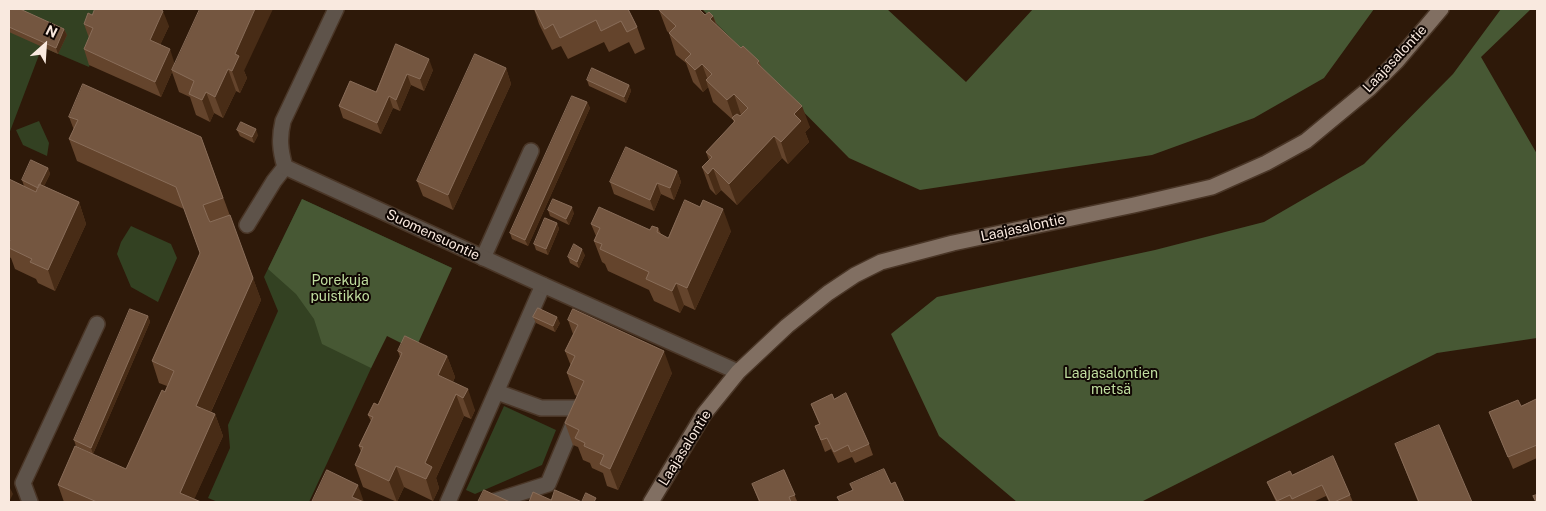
<!DOCTYPE html>
<meta charset="utf-8">
<style>
body{margin:0}
#map{position:relative;width:1546px;height:511px;overflow:hidden;background:#2e1909;font-family:"Public Sans",sans-serif}
canvas{display:block}
.frame{position:absolute;inset:0;border:10px solid #f9e9df;pointer-events:none}
.north{position:absolute;left:20px;top:20px;width:50px;height:50px;-webkit-text-stroke:4px #100703;paint-order:stroke;rotate:26deg;font-size:14px;font-weight:700;line-height:20px;text-align:center;color:#f9e9df}
.north::after{content:'';display:block;margin:auto;width:18px;height:22px;background:#f9e9df;clip-path:polygon(50% 0,100% 100%,50% 72%,0 100%)}
</style>
<div id="map">
<canvas width="1546" height="511"></canvas>
<div class="frame"></div>
<div class="north">N</div>
</div>
<script>
const context = document.querySelector('canvas').getContext('2d');
context.lineJoin = 'round';
function fill(path, color) { context.fillStyle = color; context.fill(path, 'evenodd'); }
function strokePath(path, color, width, dash) { context.strokeStyle = color; context.lineWidth = width; context.lineCap = dash ? 'butt' : 'round'; context.setLineDash(dash || []); context.stroke(path); }
function write(font, color, halo, rows, align = 'center') {
  context.font = font + ' "Public Sans",sans-serif'; context.lineWidth = 4; context.setLineDash([]); context.textBaseline = 'middle'; context.strokeStyle = halo; context.fillStyle = color; for (const [text, x, y, turn = 0] of rows) {
    context.save(); context.translate(x, y); context.rotate((+turn || 0) * Math.PI / 180); context.textAlign = isNaN(turn) ? turn : align; if (halo) context.strokeText(text, 0, 0); context.fillText(text, 0, 0); context.restore();
  }
}
fill(new Path2D(`
 M9,9H108L89,67L42,47L9,134Z
 M39,121L49,143L47,156L23,145L16,130Z
 M302,199L452,268L386,336L309,502H218L208,498L230,448L228,425L278,311L264,277Z
 M131,226L171,244L177,258L158,302L131,287L117,254L121,242Z
 M504,406L556,430L542,465L475,494L466,490Z`), '#334122');
fill(new Path2D(`
 M702,9H887L966,82L1033,9H1374L1324,78L1254,118L1152,155L920,190L849,158Z
 M1501,9H1531L1481,57L1537,154V338L1437,353L1141,502H1017L939,436L891,334L937,297L1155,250L1264,222L1364,164L1453,74Z
 M302,199L452,268L415,350L387,336L371,368L322,344L314,319L296,294L268,269Z`), '#475834');
const service = new Path2D(`
 M247,225L274,181L285,167
 M483,258L531,151
 M30,502L23,483L97,324
 M448,502L543,285
 M492,502L548,484L580,408H541L497,392`);
const minor = new Path2D(`
 M336,9L283,121C279,138 280,150 285,167L543,285L738,372`);
const secondary = new Path2D(`
 M651,502L704,414L738,372L787,326L828,293L855,275L881,262L953,243L1134,205L1212,187L1266,163L1306,141L1370,88L1397,61L1441,9`);
strokePath(service, '#4a3627', 18);
strokePath(minor, '#4a3627', 18);
strokePath(secondary, '#4a3627', 18);
strokePath(service, '#5e534a', 15);
strokePath(minor, '#5e534a', 15);
strokePath(secondary, '#816f62', 15);
fill(new Path2D(`
 M9,9L64,29L67,35L58,54L9,32Z
 M534,9H628L637,27L645,49L635,54L629,42L609,52L604,42L568,59L561,46L552,50L539,24Z
 M659,10L713,16L717,25L741,48L759,61L761,66L810,127L805,132L809,142L788,164L782,158L737,205L721,190L716,195L710,189L702,167L709,160L706,152L734,123L733,120L713,102L708,87L703,92L693,82L686,63L676,55L669,33L667,31Z
 M92,15L169,26L160,45L175,64L244,71L247,78L240,93L236,91L223,118L214,113L210,122L196,115L190,97L179,92L172,72L161,97L89,65L84,49L89,38L84,24Z
 M396,44L433,70L424,91L411,85L400,111L393,108L381,134L343,118L339,106L376,92Z
 M506,68L511,84L453,210L423,196L417,181Z
 M587,80L629,85L631,91L626,103L589,86Z
 M587,102L590,108L528,246L512,239L510,233Z
 M69,117L201,137L261,300L211,412L215,414L223,436L194,499L201,502H64L58,485L126,469L167,386L159,383L152,361L200,253L184,209L77,161L69,139L74,130Z
 M237,130L258,135L254,143L240,136Z
 M48,168L50,174L44,186L79,202L86,224L55,291L38,283L36,279L15,269L11,258L9,257V179L24,186L22,180Z
 M677,171L681,182L674,200L661,194L654,211L614,194L610,182Z
 M548,210L574,213L569,225L550,216Z
 M557,223L559,229L548,255L536,250L534,244Z
 M591,224L650,230L658,228L661,234L668,238L731,231L695,310L684,305L680,313L654,301L649,290L608,271L605,264L602,262L594,241L596,236Z
 M585,255L579,268L570,263L568,257Z
 M573,309L672,373L618,490L607,486L603,473L592,468L590,463L583,460L578,447L573,445L565,423L577,396L575,395L567,373L571,366L565,351L573,334L568,320Z
 M148,316L150,322L93,454L76,446L74,440Z
 M533,317L560,323L555,332L536,323Z
 M398,351L447,356L455,377L453,382L475,410L471,419L464,416L436,478L439,488L433,501L404,487L397,502L363,487L355,465L361,452L359,446L371,421L368,415L378,405L400,357Z
 M1537,399V458L1513,469L1489,412L1521,406Z
 M811,404L869,444L873,455L855,463L852,457L838,463L831,449L825,452L815,426L819,424Z
 M1395,444L1472,502H1418Z
 M784,470L797,501L794,502H759L752,484Z
 M1292,475L1350,495L1353,502H1329L1326,496L1313,502H1276L1267,482Z`), '#64442c');
fill(new Path2D(`
 M255,9H273L244,71L247,78L240,93L232,71L235,54Z
 M163,11L169,26L155,56L150,40Z
 M713,16L721,38L710,19Z
 M64,29L67,35L58,54L56,48Z
 M170,49L175,65L172,70V72L161,97L155,82Z
 M429,59L433,70L424,91L420,79Z
 M702,64L709,83L706,80L708,87L703,92L695,70Z
 M506,68L511,84L453,210L448,195Z
 M228,69L236,91L223,118L215,97Z
 M407,74L411,85L400,111L396,100Z
 M629,85L631,91L626,103L624,97Z
 M206,92L214,113L210,122L202,100Z
 M734,94L741,115L734,120L727,100Z
 M389,96L393,108L381,134L377,123Z
 M587,102L590,108L528,246L525,240Z
 M802,106L810,127L805,132L809,142L788,164L781,142L794,114Z
 M256,129L258,135L254,143L252,137Z
 M774,136L782,158L737,205L729,184Z
 M48,168L50,174L40,194L38,188Z
 M713,168L721,190L716,195L708,174Z
 M677,171L681,182L674,200L670,188Z
 M657,183L661,194L654,211L650,200Z
 M79,202L86,224L55,291L48,270Z
 M572,207L574,213L569,225L566,219Z
 M723,209L731,231L695,310L687,288Z
 M557,223L559,229L548,255L546,249Z
 M582,249L585,255L579,268L577,262Z
 M253,278L261,300L204,427L196,406Z
 M676,283L684,305L680,313L672,291Z
 M148,316L150,322L93,454L91,448Z
 M557,317L560,323L555,332L553,326Z
 M664,351L672,373L618,490L610,469Z
 M447,356L455,377L446,397L438,375Z
 M468,389L475,410L471,419L463,398Z
 M456,394L464,416L436,478L439,488L433,501L426,479L425,463Z
 M215,414L223,436L193,502L180,493Z
 M396,466L404,487L397,502L389,481Z
 M358,485L364,502L352,497Z
 M10,488L13,494L9,502V492Z`), '#482c16');
const building = new Path2D(`
 M9,9H20L64,29L56,48L9,27Z
 M95,9H159L163,11L150,40L170,49L155,82L84,49L93,28L84,24L88,13L92,15Z
 M200,9H255L235,54L239,56L232,71L228,69L215,97L206,92L202,100L189,94L194,81L172,70Z
 M535,9H628L637,27L627,32L621,21L601,31L596,20L560,38L553,24L545,29Z
 M660,9H699L705,15L709,12L713,16L710,19L741,48L743,46L759,61L757,63L802,106L794,114L801,121L781,142L774,136L729,184L713,168L708,174L702,167L712,157L706,152L735,121L732,118L734,116L737,114L740,116L748,108L734,94L727,100L706,80L712,74L702,64L695,70L685,60L691,54L669,33L676,26L659,10Z
 M396,44L429,59L420,79L407,74L396,100L389,96L377,123L339,106L350,81L376,92Z
 M475,54L506,68L448,195L417,181Z
 M592,68L629,85L624,97L587,80Z
 M83,84L201,137L223,198L203,205L208,218L210,222L230,215L253,278L196,406L215,414L180,493L201,502H97L58,485L75,446L126,469L162,390L165,392L174,371L152,361L200,253L176,187L69,139L78,120L69,117Z
 M572,96L587,102L525,240L510,233Z
 M241,122L256,129L252,137L237,130Z
 M626,147L677,171L670,188L657,183L650,200L610,182Z
 M31,160L48,168L38,188L22,180Z
 M9,179L36,192L39,184L79,202L48,270L30,262L32,259L9,248V243L10,240L9,239Z
 M553,199L572,207L566,219L548,210Z
 M685,200L700,207L703,200L723,209L687,288L676,283L672,291L646,279L649,272L600,249L602,244L594,241L600,228L591,224L599,207L650,230L652,226L658,228L657,232L668,238Z
 M545,218L557,223L546,249L534,244Z
 M574,244L582,249L577,262L568,257Z
 M538,308L557,317L553,326L533,317Z
 M130,309L148,316L91,448L74,440Z
 M573,309L664,351L610,469L600,464L604,455L584,446L585,443L575,438L579,430L565,423L584,381L567,373L575,356L565,351L578,325L568,320Z
 M405,336L447,356L438,375L468,389L463,398L456,394L425,463L432,467L426,479L396,466L389,481L355,465L363,447L359,446L373,417L368,415L374,403L378,405L402,353L398,351Z
 M846,393L869,444L851,452L848,445L834,452L827,438L821,440L815,426L820,424L811,404L832,394L834,399Z
 M1537,399V445L1508,457L1489,412L1518,400L1521,406Z
 M1439,425L1472,502H1419L1395,444Z
 M1333,456L1350,495L1334,502H1330L1322,485L1292,499L1290,495L1277,501L1267,482L1290,471L1292,475Z
 M884,469L891,484L895,482L904,502H840L837,497L853,490L850,484Z
 M327,470L358,485L352,497L364,502H312Z
 M784,470L795,495L789,497L791,502H760L752,484Z
 M484,490L510,502H478Z
 M555,490L582,502H529L533,492L551,500Z
 M586,493L596,498L594,502H582Z
 M1537,495V502H1536L1533,496Z`);
fill(building, '#745640');
strokePath(building, '#896d59', 1);
write('14px', '#f9e9df', '#100703', [
 ["Laajasalontie",1395,59,-47],
 ["Laajasalontie",1023,228,-12],
 ["Suomensuontie",433,235,25],
 ["Laajasalontie",685,448,-58]
]);
write('14px', '#c0de9f', '#100703', [
 ["Porekuja",340,281],
 ["puistikko",340,297],
 ["Laajasalontien",1111,374],
 ["metsä",1111,390]
]);
</script>
